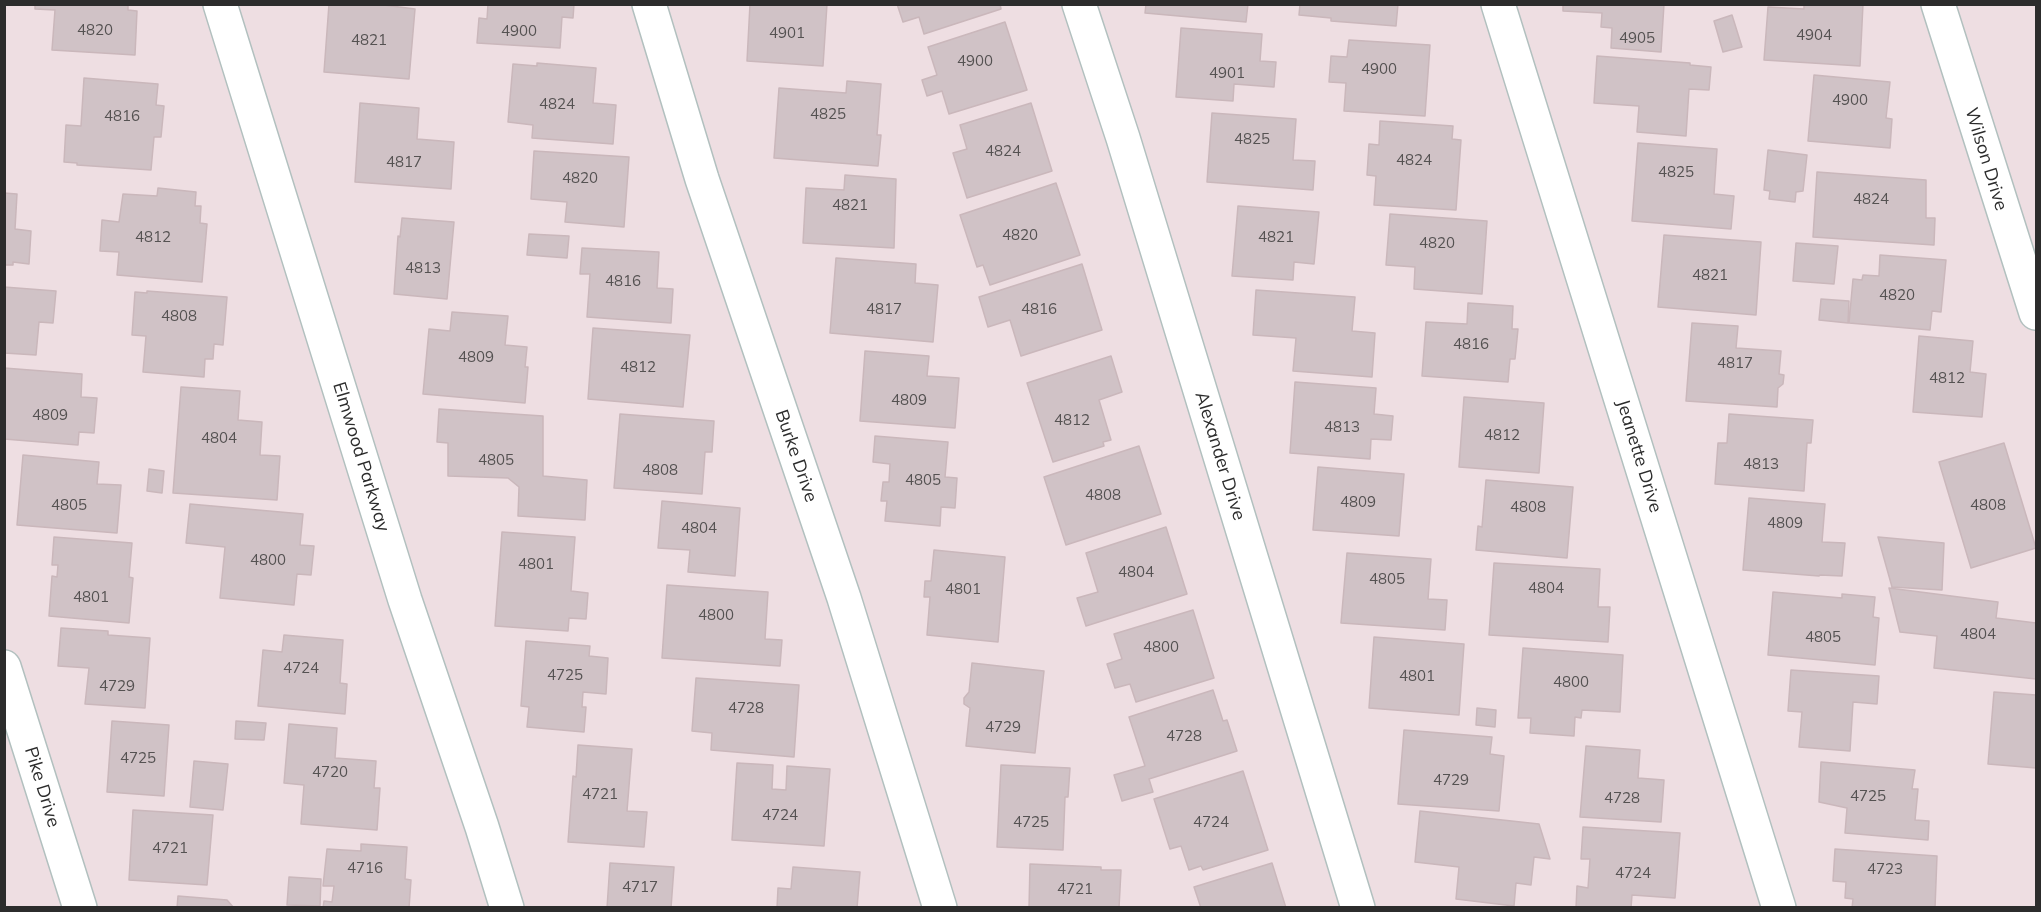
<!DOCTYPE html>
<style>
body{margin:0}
#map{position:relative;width:2041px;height:912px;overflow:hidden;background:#eedee2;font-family:Mulish,sans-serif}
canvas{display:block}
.frame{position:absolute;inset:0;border:6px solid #2c2c2c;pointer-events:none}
</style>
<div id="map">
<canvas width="2041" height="912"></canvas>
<div class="frame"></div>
</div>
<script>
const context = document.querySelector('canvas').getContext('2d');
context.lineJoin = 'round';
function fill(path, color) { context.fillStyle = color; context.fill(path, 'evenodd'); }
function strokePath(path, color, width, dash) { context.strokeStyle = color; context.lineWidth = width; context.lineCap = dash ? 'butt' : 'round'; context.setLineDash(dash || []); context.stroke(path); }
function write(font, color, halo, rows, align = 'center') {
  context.font = font + ' Mulish,sans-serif'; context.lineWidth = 5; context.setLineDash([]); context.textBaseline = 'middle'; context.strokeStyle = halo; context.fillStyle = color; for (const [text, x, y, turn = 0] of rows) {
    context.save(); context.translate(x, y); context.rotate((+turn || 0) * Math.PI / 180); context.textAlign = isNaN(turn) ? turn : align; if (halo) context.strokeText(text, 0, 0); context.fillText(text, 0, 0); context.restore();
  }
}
const building = new Path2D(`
 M35,4H128V10L137,11L135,55L52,50L55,10L35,9Z
 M329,4H376L415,9L409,79L324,72Z
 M488,4H574L573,18L562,17L560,48L477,43L479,18L487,19Z
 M750,4H827L823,66L747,61Z
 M897,4H1000L1001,9L924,34L919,17L903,22Z
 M1146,4H1248L1246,22L1145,13Z
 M1300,4H1398L1396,26L1331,21V18L1299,15Z
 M1563,4H1664L1661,52L1611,48L1612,28L1601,27L1602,13L1563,11Z
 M1804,4H1863L1860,66L1764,60L1768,7L1804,9Z
 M1732,15L1742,47L1723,52L1714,21Z
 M1005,22L1027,90L949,114L942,91L927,96L922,80L937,75L928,47Z
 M1181,28L1262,34L1260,61L1276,62L1274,87L1234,84L1233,101L1176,97Z
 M1349,40L1430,45L1425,116L1344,111L1346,83L1329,82L1331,56L1347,57Z
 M1597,56L1690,63V65L1711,67L1709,90L1689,89L1686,136L1637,132L1639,106L1594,103Z
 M537,63L596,68L593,103L616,105L613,144L532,138L533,125L508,122L513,64L537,66Z
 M1814,75L1890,82L1886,118L1892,119L1890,148L1808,141Z
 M84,78L158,84L156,105L164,106L161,137H154L151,170L77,165V163L64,162L66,125L81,126Z
 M847,81L881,84L877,135H881L878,166L774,158L779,88L846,93Z
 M360,103L419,108L417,139L454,142L451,189L355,182Z
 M1031,103L1052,171L967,198L953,153L967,149L960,125Z
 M1212,113L1296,119L1293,160L1315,161L1313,190L1207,182Z
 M1380,121L1453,126L1452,139L1461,140L1456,210L1374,205L1376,176L1367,175L1369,144L1379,145Z
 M1638,143L1717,149L1714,194L1734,196L1731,229L1632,221Z
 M1768,150L1807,155L1803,191L1796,192L1795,202L1769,199L1770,191L1764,190Z
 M534,151L629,157L624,227L565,222L567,202L531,199Z
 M1817,172L1926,180V218H1935L1934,245L1813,237Z
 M845,175L896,179L894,248L803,243L806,188L844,190Z
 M1056,183L1080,255L990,285L983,265L977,267L960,215Z
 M158,188L196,192L195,206H201L200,223L207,224L202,282L117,275L119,252L100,251L102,220L119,222L123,194L157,196Z
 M4,193L17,194L15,229L31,231L29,264L13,262V265H4Z
 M1238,206L1319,212L1314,264L1294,262L1293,280L1232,276Z
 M1390,214L1487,221L1482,294L1414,289L1415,267L1386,265Z
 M402,218L454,222L447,299L394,294L398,236L400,237Z
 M529,234L569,236L567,258L527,255Z
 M1664,235L1761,242L1756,315L1658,307Z
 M1796,243L1838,246L1834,284L1793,281Z
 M582,248L659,252L657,288L673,289L671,323L587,317L590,274H580Z
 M1880,255L1946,260L1941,312L1932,311L1930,330L1849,323L1853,279L1862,280L1863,275L1879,276Z
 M836,258L916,264L915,283L938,285L933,342L830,333Z
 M1082,264L1102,330L1021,356L1010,320L988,327L979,297Z
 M4,287L56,291L53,323L39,322L36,355L4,353Z
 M1256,290L1355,297L1352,331L1375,333L1372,377L1293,371L1296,338L1253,335Z
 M147,291L227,297L223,345L214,344L213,359H205L204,377L143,372L146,336L132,335L135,292L147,293Z
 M1821,299L1849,301L1848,323L1819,320Z
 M1468,303L1513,306L1512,329H1518L1515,359H1510L1508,382L1422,376L1426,322L1467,324Z
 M452,312L508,316L505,345L527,347L525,367H528L525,403L423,394L429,329L450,331Z
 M1692,323L1738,326L1736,348L1781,351L1779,374L1784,375L1783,384L1778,388L1777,407L1686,401Z
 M593,328L690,335L683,407L588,399Z
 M1919,336L1973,341L1970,372L1986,374L1982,417L1913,412Z
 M865,351L929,356L927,376L959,378L955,428L860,421Z
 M1111,356L1122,392L1099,400L1111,440L1103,442L1104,446L1053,462L1027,383Z
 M4,368L82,374L81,397L97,398L94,433L79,432L78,445L4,439Z
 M1295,382L1376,388L1374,414L1393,416L1391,440L1371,439L1370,459L1290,453Z
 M181,387L240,391L238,420L262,422L260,455L280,456L277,500L173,493Z
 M1464,397L1544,403L1539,473L1459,467Z
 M439,409L543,416V476L587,480L585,520L518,516L519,487L508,478L448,476V443L437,442Z
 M620,414L714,421L712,452H705L702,494L614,488Z
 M1729,414L1813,420L1811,443H1807L1804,491L1715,484L1718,443H1727Z
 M875,436L948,442L945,477L957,478L955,508L941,507L940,526L885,521L887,501H881L883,482H889L890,464L873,462Z
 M2004,443L2036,548L1971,568L1939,462Z
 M1139,446L1161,514L1066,545L1044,477Z
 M23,455L99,462L97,484L121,485L117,533L17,525Z
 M1318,467L1404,474L1399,536L1313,530Z
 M149,469L164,471L162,493L147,491Z
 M1486,480L1573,487L1567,558L1476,550L1478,526L1482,527Z
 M1749,498L1825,504L1822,542L1845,543L1842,576L1820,575L1819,576L1743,570Z
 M662,501L740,508L735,576L688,572L690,550L658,548Z
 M190,504L303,514L300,545L314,546L311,575L297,574L294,605L220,598L225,547L186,543Z
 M1166,527L1187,594L1086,626L1077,598L1098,592L1086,553Z
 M502,532L575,537L571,591L588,593L586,619L569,618L568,631L495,626Z
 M54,537L132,543L129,577L133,578L129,623L49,616L52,576L57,577L58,565H52Z
 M1878,537L1944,543L1942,590L1892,587Z
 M934,550L1005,557L998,642L927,635L930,597H924L925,581H931Z
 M1347,553L1431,559L1428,599L1447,600L1445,630L1341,623Z
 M1494,563L1600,569L1598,607H1610L1608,642L1489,635Z
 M667,585L768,592L765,639L782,640L780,666L662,658Z
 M1889,588L1998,602L1996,618L2036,623V679L1934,668L1937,636L1900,632Z
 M1773,592L1842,598V594L1875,597L1873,617L1879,618L1875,665L1768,655Z
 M1193,610L1214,678L1136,702L1130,684L1115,688L1107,664L1122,659L1114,634Z
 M61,628L108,631V635L150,638L145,708L85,704L89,668L58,666Z
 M284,635L343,640L340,683L347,684L345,714L258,706L263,650L282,652Z
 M1374,637L1464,644L1459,715L1369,708Z
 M526,641L590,646L589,656L608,658L606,694L583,692L582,707H586L584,732L527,727L529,707L521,706Z
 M1523,648L1623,655L1620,712L1582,710L1581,718L1575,717L1574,736L1530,733L1531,718H1518Z
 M972,663L1044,671L1035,753L966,746L970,708L964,704V698L969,692Z
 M1791,670L1879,676L1877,704L1853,702L1850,751L1799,747L1802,712L1788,711Z
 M696,678L799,685L794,757L711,750L712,733L692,731Z
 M1213,690L1223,721L1227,720L1237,751L1149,779L1153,792L1122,801L1114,775L1145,766L1129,717Z
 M1994,692L2036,695V768L1988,764Z
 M1477,708L1496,710L1495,727L1476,725Z
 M112,721L169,725L164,796L107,792Z
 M236,721L266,723L264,740L235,739Z
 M289,724L337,728L335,758L376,761L374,788H380L377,830L301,824L304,785L284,783Z
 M1404,730L1492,737L1490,754L1504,756L1499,811L1398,804Z
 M578,745L632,749L627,811L647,812L644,847L568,842L573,776L576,777Z
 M1586,746L1640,750L1638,778L1664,780L1661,822L1580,817Z
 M194,761L228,764L223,810L190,807Z
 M1821,762L1915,770L1912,789H1918L1915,820L1929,821L1928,840L1845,833L1847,808L1819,802Z
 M737,763L773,765L772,789L786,790L787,766L830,769L824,846L732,840Z
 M1001,765L1070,768L1068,797H1065L1063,850L997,847Z
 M1243,771L1268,850L1203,870L1201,866L1189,870L1181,846L1170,849L1154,799Z
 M133,810L213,815L207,885L129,880Z
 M1420,811L1539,824L1550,859L1534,857L1531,885L1516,883L1514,906L1456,899L1459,867L1415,862Z
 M1583,827L1680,833L1675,898L1632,895L1631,908H1576L1577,886L1588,888L1590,859H1581Z
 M361,844L407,847L405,879L411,880L409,908H323L324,901L332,902L334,886H323L327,849L361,851Z
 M1835,849L1937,856L1935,908H1852L1853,899L1845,898L1846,882L1833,881Z
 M610,863L674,867L671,908H607Z
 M1272,863L1286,908H1201L1194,887Z
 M1030,864L1101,867V870H1121L1119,908H1029Z
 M793,867L860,872L857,908H777L778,888L791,889Z
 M289,877L321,879L320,906L287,905Z
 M178,896L227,900L234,908H177Z`);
fill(building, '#d0c2c6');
strokePath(building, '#cab7bb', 1.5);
const minor = new Path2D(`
 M220,4L405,600L482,827L507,908
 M649,4L702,179L844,598L940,908
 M1079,4L1123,138L1358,908
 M1498,4L1779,908
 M1938,4L2036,313
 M4,667L80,908`);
strokePath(minor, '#b2c0bf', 36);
strokePath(minor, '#fff', 33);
write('15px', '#555252', null, [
 ["4820",95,30],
 ["4900",519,31],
 ["4901",787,33],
 ["4904",1814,35],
 ["4905",1637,38],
 ["4821",369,40],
 ["4900",975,61],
 ["4900",1379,69],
 ["4901",1227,73],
 ["4900",1850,100],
 ["4824",557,104],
 ["4825",828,114],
 ["4816",122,116],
 ["4825",1252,139],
 ["4824",1003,151],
 ["4824",1414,160],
 ["4817",404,162],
 ["4825",1676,172],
 ["4820",580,178],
 ["4824",1871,199],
 ["4821",850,205],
 ["4820",1020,235],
 ["4812",153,237],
 ["4821",1276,237],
 ["4820",1437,243],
 ["4813",423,268],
 ["4821",1710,275],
 ["4816",623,281],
 ["4820",1897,295],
 ["4817",884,309],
 ["4816",1039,309],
 ["4808",179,316],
 ["4816",1471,344],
 ["4809",476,357],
 ["4817",1735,363],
 ["4812",638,367],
 ["4812",1947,378],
 ["4809",909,400],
 ["4809",50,415],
 ["4812",1072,420],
 ["4813",1342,427],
 ["4812",1502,435],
 ["4804",219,438],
 ["4805",496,460],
 ["4813",1761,464],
 ["4808",660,470],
 ["4805",923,480],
 ["4808",1103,495],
 ["4809",1358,502],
 ["4805",69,505],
 ["4808",1988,505],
 ["4808",1528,507],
 ["4809",1785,523],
 ["4804",699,528],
 ["4800",268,560],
 ["4801",536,564],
 ["4804",1136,572],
 ["4805",1387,579],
 ["4804",1546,588],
 ["4801",963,589],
 ["4801",91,597],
 ["4800",716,615],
 ["4804",1978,634],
 ["4805",1823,637],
 ["4800",1161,647],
 ["4724",301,668],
 ["4725",565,675],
 ["4801",1417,676],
 ["4800",1571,682],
 ["4729",117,686],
 ["4728",746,708],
 ["4729",1003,727],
 ["4728",1184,736],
 ["4725",138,758],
 ["4720",330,772],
 ["4729",1451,780],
 ["4721",600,794],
 ["4725",1868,796],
 ["4728",1622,798],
 ["4724",780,815],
 ["4725",1031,822],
 ["4724",1211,822],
 ["4721",170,848],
 ["4716",365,868],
 ["4723",1885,869],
 ["4724",1633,873],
 ["4717",640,887],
 ["4721",1075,889]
]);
write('18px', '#2c2c2c', '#fff', [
 ["Wilson Drive",1986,159,73],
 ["Burke Drive",796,456,71],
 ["Alexander Drive",1220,456,73],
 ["Jeanette Drive",1639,456,73],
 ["Elmwood Parkway",361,457,73],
 ["Pike Drive",42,787,73]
]);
</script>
